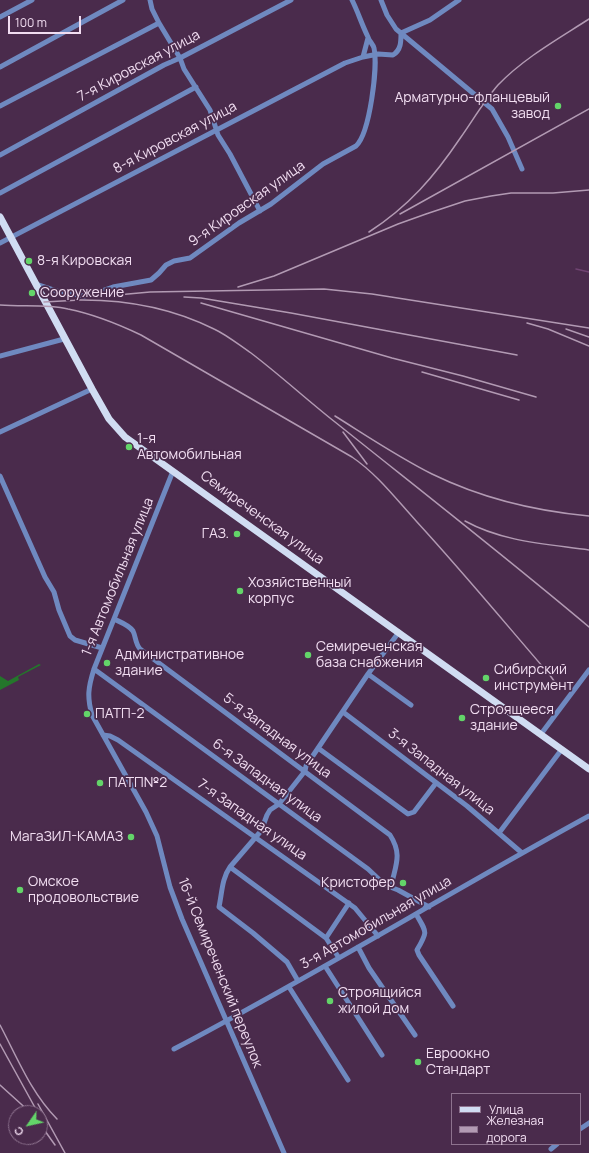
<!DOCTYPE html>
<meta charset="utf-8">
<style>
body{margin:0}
#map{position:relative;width:589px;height:1153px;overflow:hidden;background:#4a2b4c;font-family:Manrope,sans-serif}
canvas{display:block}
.legend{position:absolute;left:451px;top:1093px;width:130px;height:52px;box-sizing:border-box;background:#4a2b4c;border:1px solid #8d728e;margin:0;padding:5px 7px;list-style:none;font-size:12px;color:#f1ddf1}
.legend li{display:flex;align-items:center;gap:8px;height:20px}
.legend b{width:20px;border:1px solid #8d728e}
.north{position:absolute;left:8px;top:1105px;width:40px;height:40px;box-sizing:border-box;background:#4a2b4c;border:1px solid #8d728e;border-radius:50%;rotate:236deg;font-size:11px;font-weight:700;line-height:16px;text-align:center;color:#f1ddf1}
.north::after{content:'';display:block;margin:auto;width:14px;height:18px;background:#63d469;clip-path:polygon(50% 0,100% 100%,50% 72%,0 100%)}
.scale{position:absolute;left:8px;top:16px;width:73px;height:18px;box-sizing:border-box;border:2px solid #f1ddf1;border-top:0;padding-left:5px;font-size:12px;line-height:14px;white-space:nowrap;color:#f1ddf1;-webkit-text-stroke:3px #4a2b4c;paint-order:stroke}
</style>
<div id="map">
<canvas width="589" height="1153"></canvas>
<ul class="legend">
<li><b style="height:5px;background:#d0dcf2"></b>Улица</li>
<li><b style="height:5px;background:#b29ab3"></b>Железная дорога</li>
</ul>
<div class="north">С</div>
<div class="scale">100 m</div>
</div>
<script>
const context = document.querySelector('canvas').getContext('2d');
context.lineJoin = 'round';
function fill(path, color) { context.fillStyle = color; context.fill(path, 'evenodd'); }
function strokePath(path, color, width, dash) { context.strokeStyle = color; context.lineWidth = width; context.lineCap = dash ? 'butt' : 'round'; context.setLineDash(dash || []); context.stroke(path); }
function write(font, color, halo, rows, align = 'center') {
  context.font = font + ' Manrope,sans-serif'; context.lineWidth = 3.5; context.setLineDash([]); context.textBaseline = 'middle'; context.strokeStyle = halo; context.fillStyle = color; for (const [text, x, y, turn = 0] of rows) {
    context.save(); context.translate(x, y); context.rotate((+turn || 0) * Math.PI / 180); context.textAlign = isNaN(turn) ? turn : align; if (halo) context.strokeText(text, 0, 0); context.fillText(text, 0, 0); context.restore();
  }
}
fill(new Path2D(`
 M39,664L41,665L18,677L19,680L0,690V676L8,681Z`), '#24762b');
strokePath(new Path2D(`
 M576,269L589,272`), '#704472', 1.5);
strokePath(new Path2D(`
 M150,0L152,9L159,23L180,58L184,69L210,110L218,135L230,154L260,211
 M381,0L387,15L396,29L492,109L508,137L522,169
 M0,17L32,0
 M363,57L378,54L393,55C401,50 401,42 401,33L430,20L459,0
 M0,67L123,0
 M0,106L159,23
 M0,155L164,65L180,58L291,0
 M0,193L196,87
 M0,243L345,63L363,57L368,38
 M36,284L60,292L84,296L90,295L113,287L151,280L159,273L166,265L174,261L190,258L239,223L271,204L323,164L356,146C370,133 378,66 374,48C373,44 369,41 368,37C362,25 358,12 352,0
 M0,356L64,339
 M0,432L92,389
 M173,471L94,669C88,688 87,697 92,715L146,812L157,836L170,887L182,919L284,1153
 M0,476L45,577L54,592L59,610L70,636L75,640L102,648
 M114,619C120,622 129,625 133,631C136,637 135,643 140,649L390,835C403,855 395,866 391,887
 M94,669L368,869L385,885L398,890L429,907
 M368,674L411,705
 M343,712L467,806L522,853
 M541,734L589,670
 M103,735L110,736L118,740L355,908L378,936
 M318,748L408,814L414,812L436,783
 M499,833L562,749
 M230,867L326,938L339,958
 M416,914C427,933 428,931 417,950L419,955L453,1006
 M326,938L349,903
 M358,947L369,968L415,1035
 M325,966L382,1055
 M298,981L287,962L253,933L219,907C222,893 222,878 230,867L261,831L267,815L270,810L279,804L305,771L306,766L368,674L399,632
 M289,987L348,1080
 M174,1049C315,975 450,892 589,816
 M580,1129L589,1123
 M551,1149L557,1144`), '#6f89c0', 5);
strokePath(new Path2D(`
 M0,217L92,389L109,419L125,437L589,769`), '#d0dcf2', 7);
strokePath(new Path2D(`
 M400,214L589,109
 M369,232C409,206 434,177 461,137C473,120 484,101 498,85C524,58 558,39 589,19
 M238,287L274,276L398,224L426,214L465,201L491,196L511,193H553L589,190
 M106,296L150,292L324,289L372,294L589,328
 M184,297L201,298L291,313L517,355
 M75,300C123,299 170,307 214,329C227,335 239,345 251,353C280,375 307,400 335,422C420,490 506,557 589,627
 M44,302L80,300
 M201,303L392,358L463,376L536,397
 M0,305C22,307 46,304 68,309C93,314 118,324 141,335L352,457C377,474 396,499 417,522C462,571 505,623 549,674L557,685
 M527,323L548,329L589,346
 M566,329L589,337
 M422,372L519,400
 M335,416C367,436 398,457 432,474C481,498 535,511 589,516
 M343,432L367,464
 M465,521C503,542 547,544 589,550
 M0,1025C17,1057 31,1093 57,1119
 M0,1044L38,1113
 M0,1085L31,1113
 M38,1104L65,1153
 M40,1124L55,1145`), '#b29ab3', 1.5);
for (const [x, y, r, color] of [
 [558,106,4,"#63d469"],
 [29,261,4,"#63d469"],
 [32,293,4,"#63d469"],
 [129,447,4,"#63d469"],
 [237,534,4,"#63d469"],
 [240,591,4,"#63d469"],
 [308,655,4,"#63d469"],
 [107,663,4,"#63d469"],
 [486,678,4,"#63d469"],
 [87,714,4,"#63d469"],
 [462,718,4,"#63d469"],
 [100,783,4,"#63d469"],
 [131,837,4,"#63d469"],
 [403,883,4,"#63d469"],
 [20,890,4,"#63d469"],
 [330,1001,4,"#63d469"],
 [418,1062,4,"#63d469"]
]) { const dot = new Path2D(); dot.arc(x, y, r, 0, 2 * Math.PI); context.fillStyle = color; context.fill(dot); strokePath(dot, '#4a2b4c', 1.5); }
write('14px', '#f1ddf1', '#4a2b4c', [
 ["7-я Кировская улица",139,66,-28],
 ["8-я Кировская улица",175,138,-28],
 ["9-я Кировская улица",247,204,-35],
 ["Семиреченская улица",262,518,36],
 ["1-я Автомобильная улица",118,577,-68],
 ["5-я Западная улица",277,736,37],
 ["3-я Западная улица",441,772,38],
 ["6-я Западная улица",267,781,36],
 ["7-я Западная улица",252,820,35],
 ["3-я Автомобильная улица",376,923,-30],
 ["16-й Семиреченский переулок",220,973,68]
]);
write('14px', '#f1ddf1', '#4a2b4c', [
 ["Арматурно-фланцевый",550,98,"right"],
 ["завод",550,114,"right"],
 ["8-я Кировская",37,261],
 ["Сооружение",40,293],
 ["1-я",137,439],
 ["Автомобильная",137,455],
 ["ГАЗ.",229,534,"right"],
 ["Хозяйственный",248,583],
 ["корпус",248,599],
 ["Семиреченская",316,647],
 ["база снабжения",316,663],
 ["Административное",115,655],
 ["здание",115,671],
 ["Сибирский",494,670],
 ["инструмент",494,686],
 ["Строящееся",470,710],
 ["здание",470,726],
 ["ПАТП-2",95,714],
 ["ПАТП№2",108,783],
 ["МагаЗИЛ-КАМАЗ",123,837,"right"],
 ["Омское",28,882],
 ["продовольствие",28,898],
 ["Кристофер",395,883,"right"],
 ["Строящийся",338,993],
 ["жилой дом",338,1009],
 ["Евроокно",426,1054],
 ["Стандарт",426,1070]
], 'left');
</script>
